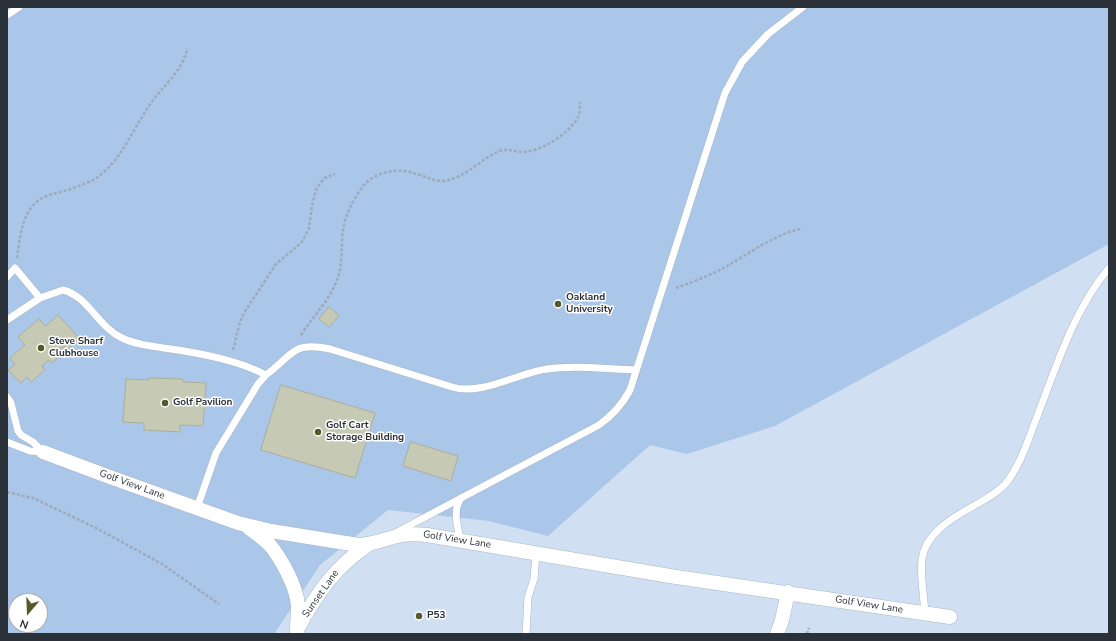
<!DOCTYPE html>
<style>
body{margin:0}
#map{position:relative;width:1116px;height:641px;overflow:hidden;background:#d0e0f2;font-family:"Nunito Sans",sans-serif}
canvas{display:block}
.frame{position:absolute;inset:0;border:8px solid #2b3138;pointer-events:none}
.north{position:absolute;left:8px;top:593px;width:40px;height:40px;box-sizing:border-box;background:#fff;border:1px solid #aaadaf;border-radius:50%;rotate:199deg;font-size:11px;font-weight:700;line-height:16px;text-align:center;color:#2b3138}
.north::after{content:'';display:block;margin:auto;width:14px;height:18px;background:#565a28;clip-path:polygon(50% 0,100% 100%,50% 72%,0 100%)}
</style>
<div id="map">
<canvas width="1116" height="641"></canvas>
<div class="frame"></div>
<div class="north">N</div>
</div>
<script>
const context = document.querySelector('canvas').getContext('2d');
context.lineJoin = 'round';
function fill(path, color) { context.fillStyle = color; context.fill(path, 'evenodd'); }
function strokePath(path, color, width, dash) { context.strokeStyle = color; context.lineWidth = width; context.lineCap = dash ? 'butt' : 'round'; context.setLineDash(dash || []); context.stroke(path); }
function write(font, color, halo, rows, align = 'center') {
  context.font = font + ' "Nunito Sans",sans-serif'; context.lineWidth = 3; context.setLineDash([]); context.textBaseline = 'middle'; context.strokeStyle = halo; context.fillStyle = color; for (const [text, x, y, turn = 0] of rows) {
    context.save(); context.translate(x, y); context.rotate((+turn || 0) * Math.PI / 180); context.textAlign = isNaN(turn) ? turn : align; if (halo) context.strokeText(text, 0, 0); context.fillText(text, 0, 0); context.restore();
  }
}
fill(new Path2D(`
 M7,7H1109V244L775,426L687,454L650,445L548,536L489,521L388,510L320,565L274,634H7ZM16,601H40V625H16Z`), '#aac6e8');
const building = new Path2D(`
 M329,307L339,315L329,327L319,319Z
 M58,315L80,339L67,350L64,346L60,350L63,353L52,363L49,360L42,366L45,370L31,382L27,377L21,383L8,370L15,364L10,358L25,345L18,337L39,319L45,326Z
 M149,378L183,379V382L206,383L203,426L180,425V432L144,430V423L123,422L126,379L149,380Z
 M281,385L375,413L355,478L261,450Z
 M411,442L458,456L451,481L403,466Z`);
fill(building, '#c6c9b3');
strokePath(building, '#acaf99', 1);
const lane = new Path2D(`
 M7,15L19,7
 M7,277L15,268L40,298
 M7,320L40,298L63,290C88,296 98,327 122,338C139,346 159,347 178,350C208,355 239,361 266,375C294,354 292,341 330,349L452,387C482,396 517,373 547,369C577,365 607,369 636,370
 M7,397L11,403L18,431L21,435L33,442L43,452
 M7,442L30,451L43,452
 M197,508L216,453L258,384L266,375
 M397,532L599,425C613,415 622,405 630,390L725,93L742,62L768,34L803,7
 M460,540C458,526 452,511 461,498
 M925,614C924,596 920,577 922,559C925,535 950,519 970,508C982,501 997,494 1007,482C1020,465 1027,443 1035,422C1055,371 1073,310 1109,268
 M526,634L528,597L534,579L536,553`);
const street = new Path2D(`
 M43,452L107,476L238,523L271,531L358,545C372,545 384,539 398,536C407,534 417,534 427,535L676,577L950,617
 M249,528C256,533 263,538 269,544C281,558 297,587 298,606C298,614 297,623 297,631
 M298,628C317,593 335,567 368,545
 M777,634L782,620L788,592`);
strokePath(lane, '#a8b7c9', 8);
strokePath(street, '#a8b7c9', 15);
strokePath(new Path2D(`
 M17,258C20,236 22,208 44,197C52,194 60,192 68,190C78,186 89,183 98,177C123,158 133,128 151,103C162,87 185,68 187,48
 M676,288C693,282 711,275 727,266C748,254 777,233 801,229
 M301,335C313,316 329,301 337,280C344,262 340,243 344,225C346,214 351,205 357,195C362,187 367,180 376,176C392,168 407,170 423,176C430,179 436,181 443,181C465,179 480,159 499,151C507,148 515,152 523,152C542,151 569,134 578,117C580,112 580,107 580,102
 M233,350L240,322L244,313L276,264L302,242L309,228L312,205L316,190L321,182L325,178L335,174
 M7,492L33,498L98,529L162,564L219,604
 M1108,559H1109
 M807,634L809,628`), '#9daab9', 2.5, [3, 2]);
strokePath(lane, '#fff', 7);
strokePath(street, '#fff', 14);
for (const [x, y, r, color] of [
 [558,304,4,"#565a28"],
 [41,348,4,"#565a28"],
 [165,403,4,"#565a28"],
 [318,432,4,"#565a28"],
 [419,616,4,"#565a28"]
]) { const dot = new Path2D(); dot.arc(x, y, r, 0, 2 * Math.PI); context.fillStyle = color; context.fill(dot); strokePath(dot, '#fff', 1.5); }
write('bold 10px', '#2b3138', '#fff', [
 ["Oakland",566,298],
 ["University",566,310],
 ["Steve Sharf",49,342],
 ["Clubhouse",49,354],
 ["Golf Pavilion",173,403],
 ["Golf Cart",326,426],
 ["Storage Building",326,438],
 ["P53",427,616]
], 'left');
write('10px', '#2b3138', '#fff', [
 ["Golf View Lane",132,485,20],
 ["Golf View Lane",457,540,9],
 ["Sunset Lane",321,594,-55],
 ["Golf View Lane",869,605,9]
]);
</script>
